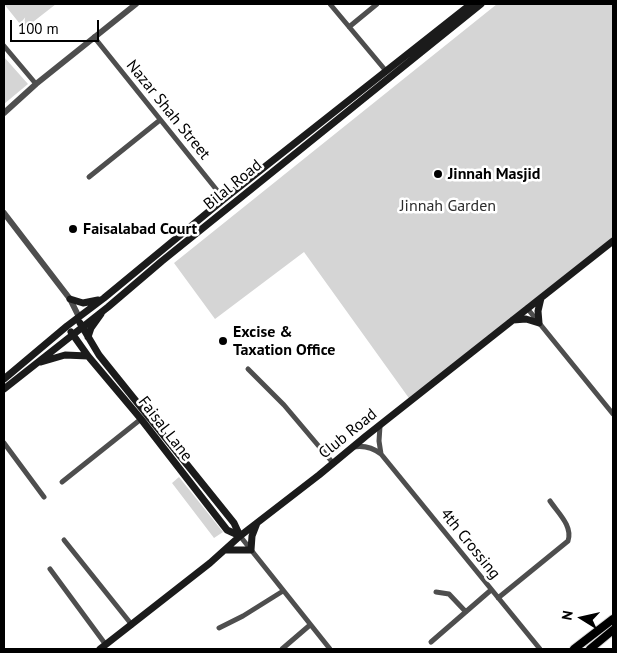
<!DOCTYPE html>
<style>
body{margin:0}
#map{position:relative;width:617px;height:653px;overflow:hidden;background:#fff;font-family:"PT Sans",sans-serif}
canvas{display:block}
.frame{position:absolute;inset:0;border:5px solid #000;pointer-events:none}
.north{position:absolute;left:557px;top:593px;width:50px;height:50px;-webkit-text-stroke:4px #fff;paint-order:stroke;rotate:280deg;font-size:14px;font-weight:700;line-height:20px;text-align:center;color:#000}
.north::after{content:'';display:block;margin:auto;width:18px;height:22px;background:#000;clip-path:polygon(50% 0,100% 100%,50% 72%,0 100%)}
.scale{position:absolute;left:10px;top:20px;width:89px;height:22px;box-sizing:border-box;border:2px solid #000;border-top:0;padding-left:6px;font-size:15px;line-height:18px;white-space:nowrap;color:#000;-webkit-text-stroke:4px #fff;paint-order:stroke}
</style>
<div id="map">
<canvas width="617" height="653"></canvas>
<div class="frame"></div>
<div class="north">N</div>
<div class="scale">100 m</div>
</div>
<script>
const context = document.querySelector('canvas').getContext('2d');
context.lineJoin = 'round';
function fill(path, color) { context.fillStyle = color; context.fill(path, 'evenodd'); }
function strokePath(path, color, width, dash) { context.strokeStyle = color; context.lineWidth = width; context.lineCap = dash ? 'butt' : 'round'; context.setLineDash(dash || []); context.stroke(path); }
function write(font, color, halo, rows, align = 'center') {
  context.font = font + ' "PT Sans",sans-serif'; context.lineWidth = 5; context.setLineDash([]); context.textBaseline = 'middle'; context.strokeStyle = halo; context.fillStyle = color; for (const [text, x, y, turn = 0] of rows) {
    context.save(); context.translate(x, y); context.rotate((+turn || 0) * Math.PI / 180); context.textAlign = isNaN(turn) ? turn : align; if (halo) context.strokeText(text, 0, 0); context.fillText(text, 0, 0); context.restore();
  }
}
fill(new Path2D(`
 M4,4H56L24,29Z
 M497,4H613V237L411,401L304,252L215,319L174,263Z
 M4,57L28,84L4,104Z
 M179,477L223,532L214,538L172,483Z`), '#d5d5d5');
const primary = new Path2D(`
 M574,649L613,619
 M590,649L613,630`);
strokePath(primary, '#dbdbdb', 10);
strokePath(new Path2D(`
 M330,4L386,71
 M349,27L377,4
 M94,37L224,199
 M4,46L36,84
 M89,177L160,120
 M527,308L613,414
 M248,369L284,405L333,463
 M380,426L379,441L381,454
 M4,443L44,497
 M353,447C364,445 372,447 381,454L540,649
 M62,482L141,419
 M240,536L330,649
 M64,540L132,625
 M50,569L106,645
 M436,592L449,594L466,612
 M498,598L568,541C573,526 558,513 550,501
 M219,628L243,616L283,591
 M431,642L491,590
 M282,649L310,625`), '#4e4e4e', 5);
strokePath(new Path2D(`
 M4,113L36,84L136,4
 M4,213L70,299L79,317`), '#4e4e4e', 6);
strokePath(new Path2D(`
 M70,299L83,303L98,300
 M513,320L526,319L539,323L538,311L541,298
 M80,323L99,355L234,523L240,536
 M71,332L88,356L141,419L227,530L240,536
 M88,337L91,328L101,314
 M41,362L65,355L88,356
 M4,379L67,326L104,298L224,199L471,4
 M4,389L108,307L162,261L481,4
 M225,550H251L252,536L257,523
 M100,649L210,563L240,536L319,475L366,436L613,241`), '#1b1b1b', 7);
strokePath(primary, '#000', 8);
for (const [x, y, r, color] of [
 [438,174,5,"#000"],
 [73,229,5,"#000"],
 [223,341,5,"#000"]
]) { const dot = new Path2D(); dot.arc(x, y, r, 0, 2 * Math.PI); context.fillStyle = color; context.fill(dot); strokePath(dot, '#fff', 2); }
write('16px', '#000', '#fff', [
 ["Nazar Shah Street",168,110,51],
 ["Bilal Road",233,185,-39],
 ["Faisal Lane",165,429,52],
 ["Club Road",348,434,-39],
 ["4th Crossing",470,544,51]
]);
write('bold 16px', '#000', '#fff', [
 ["Jinnah Masjid",448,174],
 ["Faisalabad Court",83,229],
 ["Excise &",233,332],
 ["Taxation Office",233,350]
], 'left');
write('16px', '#2c2c2c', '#fff', [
 ["Jinnah Garden",448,206]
]);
</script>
